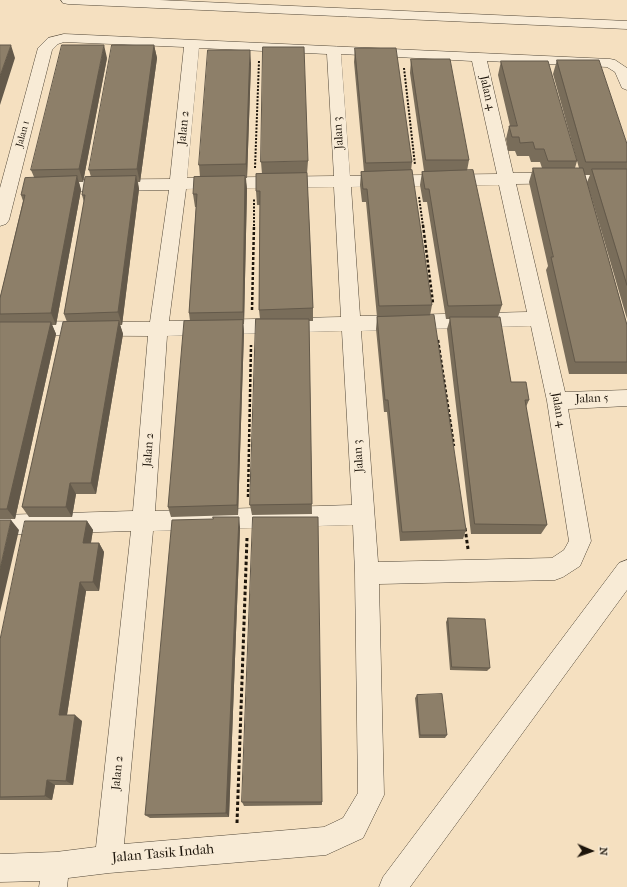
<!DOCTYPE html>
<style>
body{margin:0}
#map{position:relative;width:627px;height:887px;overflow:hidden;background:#f5e0c0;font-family:"IM FELL French Canon",serif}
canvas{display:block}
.north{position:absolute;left:571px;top:831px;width:40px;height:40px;-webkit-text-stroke:3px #f8ebd6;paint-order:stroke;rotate:92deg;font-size:11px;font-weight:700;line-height:16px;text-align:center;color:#1d150b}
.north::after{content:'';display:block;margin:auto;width:14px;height:18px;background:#1d150b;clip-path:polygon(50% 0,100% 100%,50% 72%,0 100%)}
</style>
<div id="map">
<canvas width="627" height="887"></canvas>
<div class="north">N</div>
</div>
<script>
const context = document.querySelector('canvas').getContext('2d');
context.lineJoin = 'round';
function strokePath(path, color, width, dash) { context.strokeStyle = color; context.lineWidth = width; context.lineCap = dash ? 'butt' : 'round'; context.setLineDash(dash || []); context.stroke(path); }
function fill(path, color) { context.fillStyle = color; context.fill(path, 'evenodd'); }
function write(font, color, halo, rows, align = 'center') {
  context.font = font + ' "IM FELL French Canon",serif'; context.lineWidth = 3.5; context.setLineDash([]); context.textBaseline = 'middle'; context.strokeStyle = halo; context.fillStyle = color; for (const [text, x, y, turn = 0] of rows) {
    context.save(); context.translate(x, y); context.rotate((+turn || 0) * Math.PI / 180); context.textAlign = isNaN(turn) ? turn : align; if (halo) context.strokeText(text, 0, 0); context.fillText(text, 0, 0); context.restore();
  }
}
const minor = new Path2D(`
 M61,0H159L627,21V29L68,4L63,3Z
 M64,34L610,59L615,60L627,68V90L622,88L615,72L607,67L487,61L513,173L627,172V182L516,184L565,392L627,390V406L568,409L591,541L580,566L563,577L555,580L379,584L384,795L363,838L326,855L109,873L68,878L67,887H39L40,881L0,882V854L56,852L96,847L131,531L0,535V515L133,511L148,336L0,335V321L150,322L169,190L51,192L45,190L43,186L45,182L51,180L170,179L184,47L64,42L58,44L52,50L9,220L6,224L0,226V188L38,48L48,38ZM199,48L327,54L334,176L187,178ZM341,54L472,61L497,174L350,176ZM499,185L527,312L360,316L351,187ZM334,187L341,317L169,321L186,189ZM531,326L547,401L569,541L564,550L552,558L378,562L361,331ZM342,331L352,505L155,511L167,336ZM353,525L355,573L358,793L343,818L324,827L124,844L153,531Z
 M627,560V590L410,887H379L383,877L619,563Z`);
strokePath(minor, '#534838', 1);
strokePath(new Path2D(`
 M404,68L415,165
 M255,168L259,61
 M419,197L423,226
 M254,226V199`), '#1d150b', 2, [2, 1.5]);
strokePath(new Path2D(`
 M423,225L433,303
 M252,310L254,225
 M438,340L454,446
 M248,497L251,345`), '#1d150b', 2.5, [3, 2]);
strokePath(new Path2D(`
 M465,528L468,549
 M237,823L247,538`), '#1d150b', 3, [3.5, 2.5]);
fill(minor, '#f8ebd6');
fill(new Path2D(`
 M154,45L157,58L140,182H138L139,189L122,325H120L123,334L96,494H76L72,517H29L22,507L67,322L64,314L84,202L82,195L91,177L89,170Z
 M355,48L412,162L411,171L432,305L430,316L466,530L463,539L400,541L387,412H384L376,329L377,317L366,202H362L360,185L361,172H364L354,62Z
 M107,58L83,182H79L81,190L56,325H52L56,334L15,519H0V298L23,201L21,195L34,177L31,170Z
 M411,59L469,160L467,171L502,305L498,317L511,382L529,400L526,407L547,525L541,534H471L447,329L450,319H446L427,202H423L420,185L422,172L424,171L410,73Z
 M557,60L627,144V319L587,182L590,175H585L627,325V374H569L546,270L548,266L529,182L533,168H542L540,162H531L529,156H517L515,151H508L506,139L509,126H510L498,75L501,61L577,161L575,168H579L553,74Z
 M251,63L247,178H246L247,189L244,324H243L244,332L238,515L171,517L168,507L190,321L189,313L196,207H195L193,194L200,177L199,165Z
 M308,161L307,174L313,308V321H309L312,514L252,515L250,505L260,319L259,310L260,205H257L256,191L262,174L261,162Z
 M87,521L93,530L91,543H99L104,552L99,591H86L67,715L82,721L73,785H55L52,800H0V640Z
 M240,527L229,817L150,818L145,815Z
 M448,618L490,668L487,671L450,670L446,622Z
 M417,695L447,735L445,738H419L415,698Z
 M242,802H322V805L244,806Z`), '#796d5a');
fill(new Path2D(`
 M11,45L15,58L0,105V76Z
 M104,45L107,58L83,182L79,169Z
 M154,45L157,58L140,182L137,169Z
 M250,50L251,63L247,178L246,164Z
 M77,176L81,190L56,325L51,313Z
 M136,176L139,189L122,325L118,312Z
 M245,176L247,189L244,324L243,312Z
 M243,320L244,332L238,515L237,505Z
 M119,321L123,334L96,494L91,483Z
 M51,322L56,334L15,519L7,509Z
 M70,483L76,494L72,517L66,507Z
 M239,517L240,527L229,817L226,813Z
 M11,520L19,530L0,612V569Z
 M87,521L93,530L89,553L83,543Z
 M99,543L104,552L99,591L93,582Z
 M80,582L86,591L66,721L59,715Z
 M75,715L82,721L73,785L66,781Z
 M47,780L55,785L52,800L45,796Z`), '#63594a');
const building = new Path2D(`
 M0,45H11L0,76Z
 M62,45H104L79,169L31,170Z
 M112,45H154L137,169L89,170Z
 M263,47H304L308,161L261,162Z
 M355,48H396L412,162L366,163Z
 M208,50H250L246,164L199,165Z
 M411,59H450L469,160H426Z
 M557,60H599L627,144V162H586Z
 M501,61H548L577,161H548L544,149H535L533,142L520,143L519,137H512L509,126H517Z
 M533,168H583L627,325V362H575L551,257H553Z
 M592,169H627V285Z
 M412,170L432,305L379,306L367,189H363L361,172Z
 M473,170L502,305L448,306L429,189H425L422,172Z
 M307,173L313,308L259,310L260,191H256V174Z
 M77,176L51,313L0,314V298L25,195H21L25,178Z
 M136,176L118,312L64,314L85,195H82L85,177Z
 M245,176L243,312L189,313L197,194H193L194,177Z
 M434,315L466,530L402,532L388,400H385L377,317Z
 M450,317H500L511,382H526L529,400H525L547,525L475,524Z
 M256,319H309L312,504L250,505Z
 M243,320L237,505L168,507L184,321Z
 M119,321L91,483H70L66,507H22L63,322Z
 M0,322H51L7,509H0Z
 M213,517H239L226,813L145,815L172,520L213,519Z
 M253,517H318L322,802H242Z
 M0,520H11L0,569Z
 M25,521H87L83,543H99L93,582H80L59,715H75L66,781L47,780L45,796L0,797V640Z
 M448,618L485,619L490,668L452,667Z
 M442,694L447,735H420L417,695Z`);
fill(building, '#8d7f69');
strokePath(building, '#63594a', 1);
write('10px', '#1d150b', '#f8ebd6', [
 ["Jalan 1",23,134,-75]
]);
write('12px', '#1d150b', '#f8ebd6', [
 ["Jalan 4",487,93,77],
 ["Jalan 2",184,128,-84],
 ["Jalan 3",339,133,-94],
 ["Jalan 5",592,399,-2],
 ["Jalan 4",558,410,80],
 ["Jalan 2",149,450,-86],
 ["Jalan 3",359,456,-94],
 ["Jalan 2",118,773,-84]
]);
write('14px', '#1d150b', '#f8ebd6', [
 ["Jalan Tasik Indah",163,854,-5]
]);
</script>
